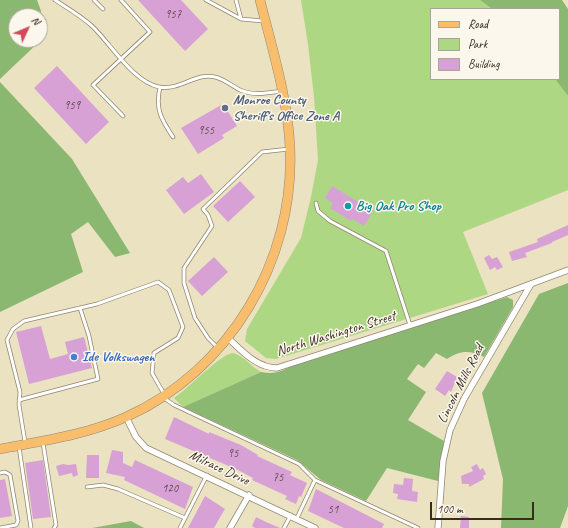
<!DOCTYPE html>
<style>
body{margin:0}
#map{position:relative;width:568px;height:528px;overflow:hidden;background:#eae2c0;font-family:Caveat,sans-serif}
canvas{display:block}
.legend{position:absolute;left:430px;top:8px;width:130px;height:72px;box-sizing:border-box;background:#fbf7ec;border:1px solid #aea59a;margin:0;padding:5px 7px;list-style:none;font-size:12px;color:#3b2a1e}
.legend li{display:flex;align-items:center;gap:8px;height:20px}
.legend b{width:20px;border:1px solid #aea59a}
.north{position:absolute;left:8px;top:8px;width:40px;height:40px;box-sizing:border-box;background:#fbf7ec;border:1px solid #aea59a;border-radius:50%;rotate:46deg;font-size:11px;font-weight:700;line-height:16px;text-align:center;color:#3b2a1e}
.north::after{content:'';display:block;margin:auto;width:14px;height:18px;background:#d1495b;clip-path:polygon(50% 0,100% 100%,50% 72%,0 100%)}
.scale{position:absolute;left:430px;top:502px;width:104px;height:18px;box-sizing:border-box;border:2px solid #3b2a1e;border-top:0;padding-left:5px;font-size:12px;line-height:14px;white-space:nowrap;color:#3b2a1e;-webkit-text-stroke:3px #fbf7ec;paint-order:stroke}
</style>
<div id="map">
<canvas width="568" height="528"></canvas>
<ul class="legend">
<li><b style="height:5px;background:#f9be6d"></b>Road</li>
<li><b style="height:11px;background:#add783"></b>Park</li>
<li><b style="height:11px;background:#d7a1d5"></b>Building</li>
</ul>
<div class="north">N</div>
<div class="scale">100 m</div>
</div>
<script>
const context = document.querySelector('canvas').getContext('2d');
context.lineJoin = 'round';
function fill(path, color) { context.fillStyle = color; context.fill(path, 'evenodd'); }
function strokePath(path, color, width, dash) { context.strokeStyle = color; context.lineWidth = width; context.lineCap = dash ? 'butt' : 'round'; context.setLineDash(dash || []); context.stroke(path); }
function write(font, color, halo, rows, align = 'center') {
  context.font = font + ' Caveat,sans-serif'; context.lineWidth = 3; context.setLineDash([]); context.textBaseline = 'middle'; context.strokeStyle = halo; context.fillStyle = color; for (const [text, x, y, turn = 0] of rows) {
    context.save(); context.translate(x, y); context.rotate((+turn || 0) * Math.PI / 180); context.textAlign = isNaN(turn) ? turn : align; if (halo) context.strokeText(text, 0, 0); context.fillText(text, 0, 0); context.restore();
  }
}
fill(new Path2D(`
 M301,0H480L492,9H431V79H555L568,96V190L463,232L488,294L276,359L266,358L245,341L247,329L301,238L311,197L318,160L314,97L308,44Z
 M233,353C245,356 250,366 261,372L183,407L174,398C189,388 219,355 233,353Z`), '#add783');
fill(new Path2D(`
 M0,0H37L41,11V40L0,79ZM16,16H40V40H16Z
 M480,0H562L568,9V96L555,79H559V9H492Z
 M0,82L72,159L130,253L115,257L88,222L71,234L83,272L0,312Z
 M568,283V506L560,528H501L503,479L482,393L539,294Z
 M507,297L513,300V307L484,357C470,350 460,350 447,359L436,353L424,368L418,364L407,379L426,392L408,420L444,441L438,481L387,468L366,501L321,480L297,460L183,407L261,372C272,374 279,373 289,367Z
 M131,521L144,528H89H92Z`), '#8ab871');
fill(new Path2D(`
 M138,0H181L208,29L185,51Z
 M57,66L109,122L86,144L34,88Z
 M223,104L237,126L222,135L224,138L198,154L181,128Z
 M201,174L214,192L184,214L166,190L183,177L188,183Z
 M240,181L255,197L228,222L213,206Z
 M332,186L373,211L364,226L353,219L351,221L330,208L333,203L325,198Z
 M568,225V235L552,242V243L525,253L527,257L512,261L509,252L538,242L537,239Z
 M489,255L492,259L497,257L503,267L497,270L495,267L490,270L484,258Z
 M214,257L228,272L202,296L188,281Z
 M41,326L50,359L68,354L65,342L84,337L92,368L29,384L16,332Z
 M447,371L457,377L451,392L449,390L445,396L435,389Z
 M174,417L209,434V432L241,445L258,455L257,456L292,472L290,475L307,483L301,497L299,496L296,504L285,499L287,496L252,480L253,478L236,469L165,439Z
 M112,450L123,452V463L132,467L135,460L193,487L185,509L124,480L125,477L106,473Z
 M87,455H99V478H86Z
 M43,460L51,517L33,519L25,463Z
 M63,464L68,465L76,464L78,475L73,477L72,473L59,476L56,466Z
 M477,464L480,470L483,468L486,474L483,476L484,479L469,487V484H462L461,476L473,471L471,467Z
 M404,478L413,479L412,491L418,492L417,502L397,499L398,494L393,493L394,484L403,485Z
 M5,479L12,516L0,518V480Z
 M316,489L384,524L382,528H344L308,511Z
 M205,496L225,509L219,519L214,528H188Z
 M461,516L469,517V528H460Z
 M256,517L266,522L280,528H255L252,526Z`), '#d7a1d5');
const lane = new Path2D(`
 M55,0C67,8 81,16 92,26C111,44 133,82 159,87C180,91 196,72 215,77C224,79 232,86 240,90C254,96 267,93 282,91
 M94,0L103,9
 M121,0L150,32L93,85L123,116
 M206,0L241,19L263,21
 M236,0L241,19
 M160,87C155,109 161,119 173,137
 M316,203L318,211L330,221L386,251L410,325
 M218,348L208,338L195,318L184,283V268L212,226L208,215L203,209L262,152L289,149
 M164,398L174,405L299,464L315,480L418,528
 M19,400L98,379L89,336L80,308
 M25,442L19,405L20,392L7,340L13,329L24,321L97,304L158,282L169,290L183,327L178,338L154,353L152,373L164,394
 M43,443L56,525L54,528
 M19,447L31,528
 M0,473L5,472L10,475L18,521L16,525L0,528
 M87,487L103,485L118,489L185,518
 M297,518L315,480
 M180,528L207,475
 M284,528L291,515`);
const street = new Path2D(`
 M228,338C242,351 257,368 277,368L477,304L568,270
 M126,417L136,437L146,448L315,528
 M230,528L249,495
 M438,528L443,461L450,430L464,399L531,284`);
const primary = new Path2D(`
 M0,449C42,441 86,435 126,417C229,371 295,261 290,148C288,99 272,48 260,0`);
strokePath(lane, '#92866f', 4.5);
strokePath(street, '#92866f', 7);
strokePath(primary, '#92866f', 10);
strokePath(lane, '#fff', 3);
strokePath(street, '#fff', 5.5);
strokePath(primary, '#f9be6d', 9);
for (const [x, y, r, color] of [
 [225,108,4,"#5c6f8a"],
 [348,206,4,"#0f9aa8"],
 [74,357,4,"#3f7fe0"]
]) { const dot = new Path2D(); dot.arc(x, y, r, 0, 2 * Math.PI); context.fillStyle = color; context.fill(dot); strokePath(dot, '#fbf7ec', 1.5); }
write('12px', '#62484c', null, [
 ["957",173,15],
 ["959",72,106],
 ["955",206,131],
 ["95",233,454],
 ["75",278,478],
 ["120",170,489],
 ["51",333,510]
]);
write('bold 14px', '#4e5e75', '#fbf7ec', [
 ["Monroe County",233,100],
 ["Sheriff's Office Zone A",233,116]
], 'left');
write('bold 14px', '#0d838f', '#fbf7ec', [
 ["Big Oak Pro Shop",356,206]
], 'left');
write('14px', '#3b2a1e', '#fbf7ec', [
 ["North Washington Street",336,334,-17],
 ["Lincoln Mills Road",461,384,-63],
 ["Milrace Drive",219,468,25]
]);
write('bold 14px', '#366cbe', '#fbf7ec', [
 ["Ide Volkswagen",82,357]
], 'left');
</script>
